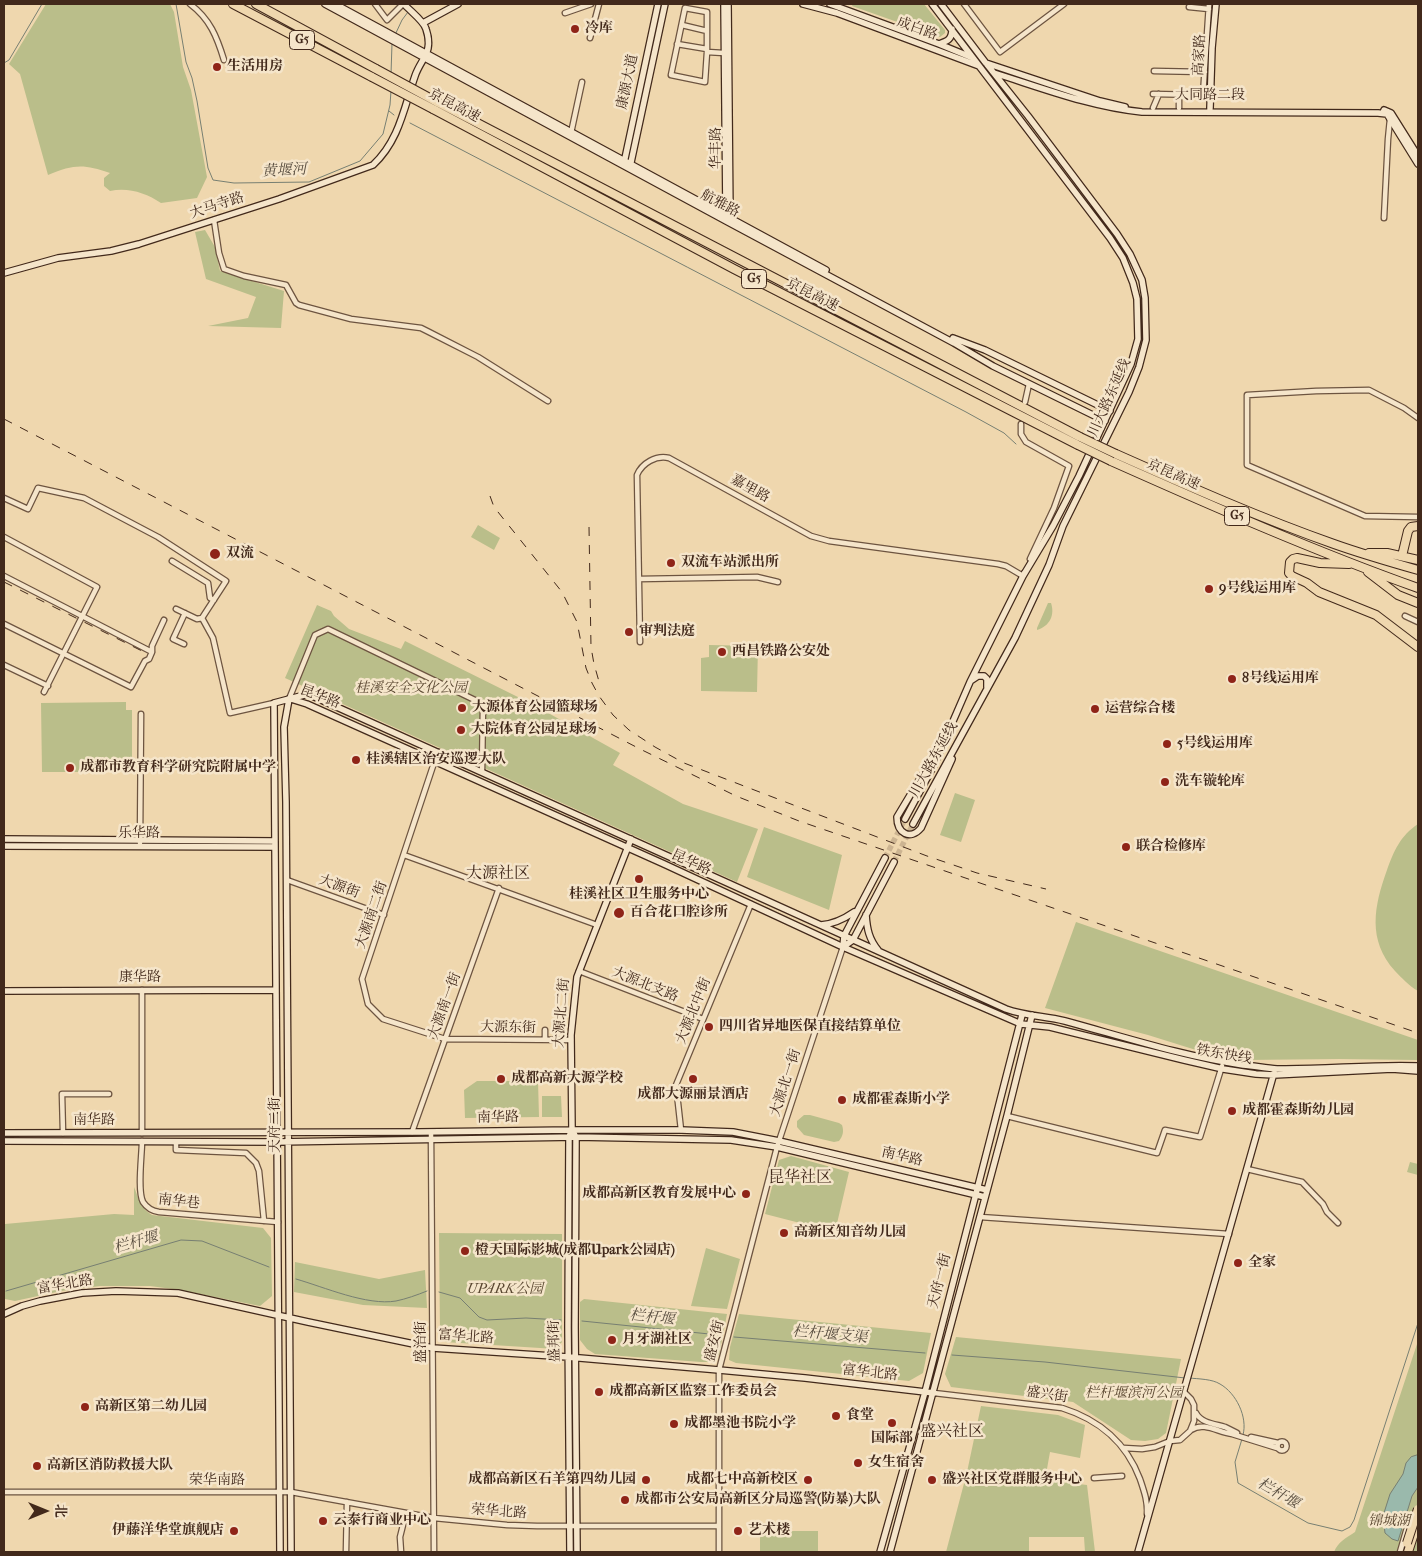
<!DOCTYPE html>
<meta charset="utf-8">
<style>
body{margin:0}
#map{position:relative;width:1422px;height:1556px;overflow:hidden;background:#efd7ae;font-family:"IM FELL French Canon","Noto Serif SC",serif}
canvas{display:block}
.frame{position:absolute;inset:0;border:5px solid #42291b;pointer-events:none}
.north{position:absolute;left:20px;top:1486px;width:50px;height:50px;-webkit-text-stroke:4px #f5e5ca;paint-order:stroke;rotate:90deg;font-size:14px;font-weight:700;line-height:20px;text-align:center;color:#42291b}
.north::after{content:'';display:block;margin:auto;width:18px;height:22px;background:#42291b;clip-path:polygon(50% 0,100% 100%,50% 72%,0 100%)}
</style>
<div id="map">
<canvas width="1422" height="1556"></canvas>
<div class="frame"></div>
<div class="north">北</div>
</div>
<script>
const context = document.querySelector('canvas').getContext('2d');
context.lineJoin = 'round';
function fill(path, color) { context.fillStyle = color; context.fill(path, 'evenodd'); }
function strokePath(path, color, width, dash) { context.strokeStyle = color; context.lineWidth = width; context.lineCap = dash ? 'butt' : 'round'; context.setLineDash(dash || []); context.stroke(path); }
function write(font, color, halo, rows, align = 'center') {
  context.font = font + ' "IM FELL French Canon","Noto Serif SC",serif'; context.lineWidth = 5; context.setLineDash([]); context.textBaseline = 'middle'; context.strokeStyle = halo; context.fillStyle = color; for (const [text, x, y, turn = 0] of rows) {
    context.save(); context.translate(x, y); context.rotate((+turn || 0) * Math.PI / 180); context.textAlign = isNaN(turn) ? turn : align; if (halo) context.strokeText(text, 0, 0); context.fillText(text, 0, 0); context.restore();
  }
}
fill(new Path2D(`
 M46,4H170L174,12L183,67L191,90L207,177L197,198L161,203C146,193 128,187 110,191L104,186V178L110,173C84,164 74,164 48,175L20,74L9,64Z
 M853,4H924L945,30V33L940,37L937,36L852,6Z
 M205,230L215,247L220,271L284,291L281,328L208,326L248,318L256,297L206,279L195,232Z
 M478,525L500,538L494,550L471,537Z
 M1048,603H1051C1055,615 1050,626 1037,630V628Z
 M317,605L331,611L334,616L349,629L401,649L405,641L532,704L620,753L613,765L683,804L758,829L737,882L285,678Z
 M709,645L758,646L757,692L701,691V658L709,657Z
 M126,702V710H132V772H42L41,703Z
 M955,793L975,800L961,842L940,835Z
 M1418,824V991C1409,986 1402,978 1395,971C1367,940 1374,906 1387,870C1394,851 1400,836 1418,824Z
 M764,827L842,855L829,910L747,877Z
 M1076,922L1418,1040V1060L1339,1059L1245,1060L1196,1050L1148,1035L1045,1008Z
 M477,1081H538L539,1117L465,1118L464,1090Z
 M542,1096H561L562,1117H542Z
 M804,1115H810L839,1123L842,1125C844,1131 843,1136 839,1141L834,1142L804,1135L797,1127V1121Z
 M791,1156L849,1172L835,1232L765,1214L779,1160Z
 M1410,1162L1418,1164V1175L1407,1172Z
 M134,1187C139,1199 140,1208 152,1215L263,1228L271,1238L272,1296L260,1306L180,1290L150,1286H100L61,1291L15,1301L5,1299V1224L114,1214L134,1215Z
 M439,1233L562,1234V1342L556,1349L445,1342L440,1332Z
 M706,1248L740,1259L727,1309L691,1306Z
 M295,1262L379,1279L425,1270L427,1308L363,1305L294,1292Z
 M584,1299L727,1314L719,1355L710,1362H701L595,1354L587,1349L580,1340V1302Z
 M739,1314L931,1333L923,1373L909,1381L736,1363L729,1360L730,1347Z
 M956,1337L1181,1359L1166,1433L1158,1439L1145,1441L1131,1440L1073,1402L951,1387L945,1374Z
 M1418,1341V1552H1334C1338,1542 1346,1538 1355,1532Z
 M981,1406L1058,1415L1085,1425L1080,1458L1050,1452L1045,1480L1087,1485L1095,1552H1085L1084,1537H1029V1552H946L967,1472Z
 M760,1531H818V1552H760Z`), '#babe8a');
const water = new Path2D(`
 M1418,1455V1487L1412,1496L1398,1541L1392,1539L1385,1533L1383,1516L1390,1494L1403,1474L1406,1463L1411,1457Z`);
fill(water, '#9ab9ac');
strokePath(water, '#777f72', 1);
strokePath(new Path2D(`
 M176,4L186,62L192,78L197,101L208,168L213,180L234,183L309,182L360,161L383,134L390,105L391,91
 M395,35L402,20L408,12
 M4,63L9,60L42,4
 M391,74L392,44
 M389,111L394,115
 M410,123L966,412L1004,433L1016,444
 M296,1279C324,1287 367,1306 396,1301C406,1299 417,1295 427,1291
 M6,1291L181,1240L202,1241L269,1267
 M439,1292L460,1298L479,1317L487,1320L526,1318L561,1320
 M582,1321L719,1335
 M734,1337L925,1353
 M952,1355L1045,1362L1185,1378
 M1189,1378C1199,1379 1212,1379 1220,1384C1236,1393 1248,1417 1243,1435
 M1242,1439L1235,1462L1238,1483L1308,1523L1342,1531L1350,1527L1354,1520L1418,1323`), '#777f72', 1);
strokePath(new Path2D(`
 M885,858L905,819
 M894,862L913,824`), '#ccb491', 5.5, [5.5, 3]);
const street = new Path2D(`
 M190,4C210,19 217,37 224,60
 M375,4L387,20L403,4
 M964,4L1000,52L1064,4
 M1189,7L1209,9
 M565,13L591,4
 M682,25L707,31
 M590,38L599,4
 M677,44L707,49
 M707,52L705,82L671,75L685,8L707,12V52L724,53
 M1154,71L1205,72
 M1153,94L1203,95L1209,4
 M1153,108L1159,94
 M1179,108V94
 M571,133L582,82
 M1384,218L1388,139L1390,119
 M214,220L219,253L224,269L244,276L286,285L296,303L299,305L351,319L421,328L429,332L478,357L548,401
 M1025,402L1029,384
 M1418,418L1404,408L1369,390L1316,391L1247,395V465L1365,516L1418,517
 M1021,424V434L1026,442L1069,466L1054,508L1030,559
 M4,498L28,509L38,488L84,498L158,537L226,581L202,618L213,638L230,713L274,703
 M4,537L97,587L44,692
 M172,561L208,583L210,598L214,600
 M4,576L152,652
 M639,579L757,577L778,582
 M176,609L197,619L202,618
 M1405,616L1418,622
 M4,624L131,687L145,661L149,659L152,652V646L164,620
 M640,642L637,475C642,463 656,455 669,458L811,536L829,541L998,564L1006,566L1023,576L1024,573
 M184,644L173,639L185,613
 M4,665L48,686
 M289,699L315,635L328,629L483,704L482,772
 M439,752L435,760L362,979L368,1004L383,1019L445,1039L571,1040
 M140,843L141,714
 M404,855L597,925
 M287,880L384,915
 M579,971L703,1019
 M545,1030V1040
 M1007,1116L1157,1153L1165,1130L1200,1137L1222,1066
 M681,1130L676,1085L751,904
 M412,1132L499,888
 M431,1132L434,1552
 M63,1133L62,1094H109
 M142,1133V990
 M142,1141C142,1155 137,1191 143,1202C147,1208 152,1211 159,1212L278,1222
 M176,1142V1150L246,1153L256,1163L259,1171L264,1221
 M1247,1169L1302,1182L1323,1204L1327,1212L1338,1223
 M980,1217L1229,1234
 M934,1393L1062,1408C1100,1420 1126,1442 1140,1479C1144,1491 1148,1502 1147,1514
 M1196,1413C1201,1423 1215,1424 1225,1427C1229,1429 1233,1431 1237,1433
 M1191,1430C1204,1421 1219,1433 1232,1434L1277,1448
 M1251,1437L1278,1443
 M1277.5 1446a4.5 4.5 0 1 1 9 0a4.5 4.5 0 1 1-9 0Z
 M1124,1448L1142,1449L1155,1447L1170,1441L1180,1440L1190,1431L1194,1421V1405L1191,1399L1184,1392
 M1094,1478L1122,1476
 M4,1492H291L434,1518L507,1525L537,1526H719
 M346,1552L347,1502
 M401,1552L400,1537L406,1513
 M719,1552V1370L777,1147L843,947
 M1400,1552L1409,1521L1412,1518L1414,1517`);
const secondary = new Path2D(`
 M325,4L728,222L954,343L993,366L1105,421
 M335,4L826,270
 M724,4L726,211
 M728,4L730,219L729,221
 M803,4L837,13L979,66
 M830,4L939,44L973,58
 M423,23L458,4
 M939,44C948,41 952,39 952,29
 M986,63L1100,101L1125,107
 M994,73C1042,88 1091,107 1142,112L1378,113L1387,114L1418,164
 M1210,108L1212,48L1216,4
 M1384,110L1391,113L1418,156
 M624,163L658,4
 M630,167L665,4
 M4,273L58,258L111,251L139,244L279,199L373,165C399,141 404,108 415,76C421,58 434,53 426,29C424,21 410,11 404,4
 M953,338L985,350L1110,411
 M972,680L978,676H984L987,679V687
 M289,699L284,727L286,802L291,1552
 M291,699L307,704L664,864L843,947L1021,1024L1050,1027L1184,1060L1223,1069L1256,1074L1274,1075L1392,1069L1418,1071
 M939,747L897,817C897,833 910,841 921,828L952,759
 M905,819L934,765L970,682L1023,576L1053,526L1079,476L1131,364L1138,339L1137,299L1133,283L1123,258L1110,238L932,4
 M913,824L1015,638L1049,565L1063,526L1129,392L1139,367L1146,340L1145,298L1142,280L1130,254L1117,234L1028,116L985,62L941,4
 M4,839L275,841
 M4,846L275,847
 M866,915C867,929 869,939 878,950
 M821,925C834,924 844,919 854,912
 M843,947L853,940L894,862
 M843,947L844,936L885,858
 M4,991L276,990
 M4,1133L420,1132L572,1130H681L733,1132L779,1141L987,1190
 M4,1141L277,1142L576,1137L731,1140L777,1147L985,1197
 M4,1314L22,1306L40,1301L82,1293L116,1291L178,1293L308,1322L433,1348L568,1357L719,1370L805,1378L934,1393
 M280,1552L274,703L308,694L730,884L1006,1009C1025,1016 1045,1016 1065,1021C1124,1037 1182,1056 1243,1065C1254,1066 1266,1068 1277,1069C1324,1070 1371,1064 1418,1066
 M570,1552L568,1327L569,1137L570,1134
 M577,1552L575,1327L576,1137L572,1130L571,1035L577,977L631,839
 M880,1552L925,1392L1022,1015
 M890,1552L1007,1116L1032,1015
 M1138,1552L1274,1073`);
const highway = new Path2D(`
 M233,4L372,77
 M256,4L376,69
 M437,102L1080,437
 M433,109L734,269L1078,445
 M1116,454C1188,486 1260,518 1334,544C1362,554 1390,562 1418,570
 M1111,461C1212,506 1314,551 1418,588
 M1369,553H1387L1418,560
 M1402,556L1408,531L1411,527L1418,526
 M1349,564L1320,563L1297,558L1293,559L1290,562L1289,573L1292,576L1307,583L1319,592L1376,615L1418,647
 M1368,572L1398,595L1418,603
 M1408,1552L1418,1521`);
strokePath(street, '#6d5440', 7);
strokePath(secondary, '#42291b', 8);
strokePath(highway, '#42291b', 10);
strokePath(street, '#f5e5ca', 4.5);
strokePath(secondary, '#f5e5ca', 5.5);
strokePath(highway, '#efd7ae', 8);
strokePath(new Path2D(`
 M4,419L640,749L736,796L799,821L1418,1033
 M490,496L494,507L562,592L577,622L586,668L592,683L599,696L613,715L629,730L655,747L684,763L796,806L927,856L977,873L1046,889
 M589,527L591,647L594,664L600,685
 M4,582L148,654`), '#42291b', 1, [9, 9]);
const highwayBridge = new Path2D(`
 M376,69L437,102
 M372,77L433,109
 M1080,437L1116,454
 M1078,445L1111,461
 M1407,1543L1418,1509`);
strokePath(highwayBridge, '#42291b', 10, []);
strokePath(highwayBridge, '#efd7ae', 8);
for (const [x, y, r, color] of [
 [575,29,5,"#8f2418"],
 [217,67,5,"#8f2418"],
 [215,554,6,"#8f2418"],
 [671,563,5,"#8f2418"],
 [1209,589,5,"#8f2418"],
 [629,632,5,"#8f2418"],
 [722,652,5,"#8f2418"],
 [1232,679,5,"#8f2418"],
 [462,708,5,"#8f2418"],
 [1095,709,5,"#8f2418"],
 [461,730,5,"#8f2418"],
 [1167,744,5,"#8f2418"],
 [356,760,5,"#8f2418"],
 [70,768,5,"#8f2418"],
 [1165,782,5,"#8f2418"],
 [1126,847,5,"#8f2418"],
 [639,879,5,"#8f2418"],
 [619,913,6,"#8f2418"],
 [709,1027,5,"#8f2418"],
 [501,1079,5,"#8f2418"],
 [693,1079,5,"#8f2418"],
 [842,1100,5,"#8f2418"],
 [1232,1111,5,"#8f2418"],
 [746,1194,5,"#8f2418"],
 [784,1233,5,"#8f2418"],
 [465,1251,5,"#8f2418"],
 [1238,1263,5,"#8f2418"],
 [612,1340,5,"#8f2418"],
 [599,1392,5,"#8f2418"],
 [85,1407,5,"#8f2418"],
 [836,1416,5,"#8f2418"],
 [892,1423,5,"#8f2418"],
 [674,1424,5,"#8f2418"],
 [858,1463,5,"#8f2418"],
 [37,1466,5,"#8f2418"],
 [646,1480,5,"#8f2418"],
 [808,1480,5,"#8f2418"],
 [932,1480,5,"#8f2418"],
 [625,1500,5,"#8f2418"],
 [323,1521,5,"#8f2418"],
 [234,1531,5,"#8f2418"],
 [738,1531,5,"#8f2418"]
]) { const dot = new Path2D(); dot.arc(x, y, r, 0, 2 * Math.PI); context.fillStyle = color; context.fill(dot); strokePath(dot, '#f5e5ca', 2); }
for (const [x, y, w] of [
 [302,40,25],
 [754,279,25],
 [1237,516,25]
]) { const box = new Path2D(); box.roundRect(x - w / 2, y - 9.5, w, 19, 4); context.fillStyle = '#f5e5ca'; context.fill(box); strokePath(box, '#42291b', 1); }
write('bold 12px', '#42291b', null, [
 ["G5",302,40],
 ["G5",754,279],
 ["G5",1237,516]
]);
write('bold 14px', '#42291b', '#f5e5ca', [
 ["冷库",585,29],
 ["生活用房",227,67],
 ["双流",226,554],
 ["双流车站派出所",681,563],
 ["9号线运用库",1219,589],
 ["审判法庭",639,632],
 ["西昌铁路公安处",732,652],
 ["8号线运用库",1242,679],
 ["大源体育公园篮球场",472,708],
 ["运营综合楼",1105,709],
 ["大院体育公园足球场",471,730],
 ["5号线运用库",1177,744],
 ["桂溪辖区治安巡逻大队",366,760],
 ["成都市教育科学研究院附属中学",80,768],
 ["洗车镟轮库",1175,782],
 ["联合检修库",1136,847],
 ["桂溪社区卫生服务中心",639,895,"center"],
 ["百合花口腔诊所",630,913],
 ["四川省异地医保直接结算单位",719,1027],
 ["成都高新大源学校",511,1079],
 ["成都大源丽景酒店",693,1095,"center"],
 ["成都霍森斯小学",852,1100],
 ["成都霍森斯幼儿园",1242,1111],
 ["成都高新区教育发展中心",736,1194,"right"],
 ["高新区知音幼儿园",794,1233],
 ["橙天国际影城(成都Upark公园店)",475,1251],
 ["全家",1248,1263],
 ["月牙湖社区",622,1340],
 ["成都高新区监察工作委员会",609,1392],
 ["高新区第二幼儿园",95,1407],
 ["食堂",846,1416],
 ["成都墨池书院小学",684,1424],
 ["国际部",892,1439,"center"],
 ["女生宿舍",868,1463],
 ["高新区消防救援大队",47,1466],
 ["成都高新区石羊第四幼儿园",636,1480,"right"],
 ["成都七中高新校区",798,1480,"right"],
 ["盛兴社区党群服务中心",942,1480],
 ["成都市公安局高新区分局巡警(防暴)大队",635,1500],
 ["云泰行商业中心",333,1521],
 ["伊藤洋华堂旗舰店",224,1531,"right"],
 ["艺术楼",748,1531]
], 'left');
write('14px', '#42291b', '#f5e5ca', [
 ["成白路",917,29,20],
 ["高家路",1200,55,-87],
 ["康源大道",628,82,-78],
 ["大同路二段",1210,96],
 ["京昆高速",454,106,28],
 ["华丰路",717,148,-90],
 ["航雅路",720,204,28],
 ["大马寺路",217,206,-18],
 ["京昆高速",812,295,27],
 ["川大路东延线",1110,398,-66],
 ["京昆高速",1173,475,24],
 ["嘉里路",750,489,29],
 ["昆华路",320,697,21],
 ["川大路东延线",934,760,-61],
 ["乐华路",139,834],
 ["昆华路",691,863,25],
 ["大源街",339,887,20],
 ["大源南二街",372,915,-71],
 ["康华路",140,978],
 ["大源北支路",645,985,22],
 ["大源南一街",445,1006,-70],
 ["大源北中街",694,1011,-68],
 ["大源北二街",562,1013,-85],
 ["大源东街",508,1028,1],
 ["铁东快线",1224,1055,10],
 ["大源北一街",786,1083,-72],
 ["南华路",498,1118,-1],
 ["南华路",94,1121],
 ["天府二街",276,1125,-90],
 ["南华路",902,1157,13],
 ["南华巷",179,1202,6],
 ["天府一街",940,1281,-76],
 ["富华北路",65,1285,-10],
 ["富华北路",466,1337,4],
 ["盛邦街",555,1341,-91],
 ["盛安街",715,1341,-76],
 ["盛治街",422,1342,-90],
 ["富华北路",870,1373,6],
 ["盛兴街",1047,1395,9],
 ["荣华南路",217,1481],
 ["荣华北路",499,1512,4]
]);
write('italic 14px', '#5a4731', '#f5e5ca', [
 ["桂溪安全文化公园",411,689],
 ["UPARK公园",505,1290],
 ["栏杆堰滨河公园",1134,1394],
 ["锦城湖",1389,1522]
]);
write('italic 15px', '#584d3f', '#f5e5ca', [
 ["黄堰河",284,171,-3],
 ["栏杆堰",136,1243,-16],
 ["栏杆堰",652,1318,6],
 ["栏杆堰支渠",830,1335,5],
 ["栏杆堰",1278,1494,30]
]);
write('16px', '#42291b', '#f5e5ca', [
 ["大源社区",498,874],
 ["昆华社区",800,1178],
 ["盛兴社区",952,1432]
]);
</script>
